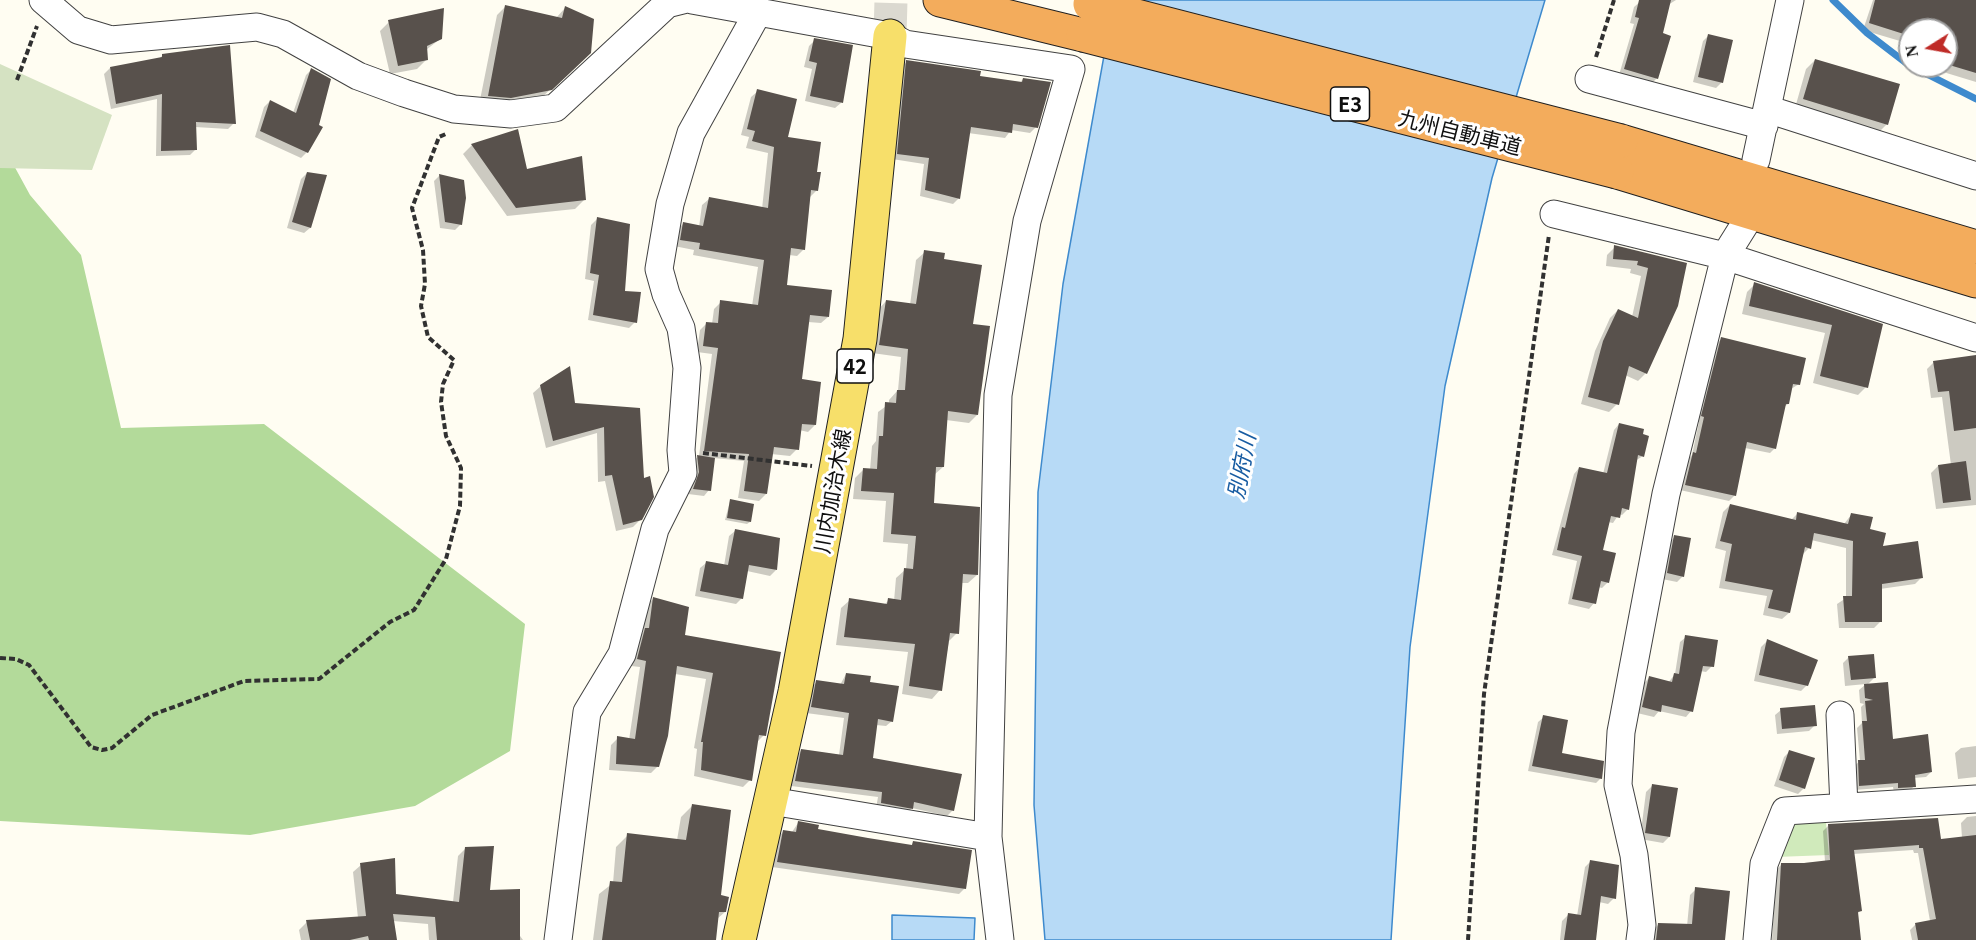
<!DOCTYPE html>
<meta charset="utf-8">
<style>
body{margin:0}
#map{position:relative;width:1976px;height:940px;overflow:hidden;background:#fffdf2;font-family:Georgia,serif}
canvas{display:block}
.north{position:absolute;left:1898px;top:18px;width:60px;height:60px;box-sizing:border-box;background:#fff;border:2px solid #9f9f9f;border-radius:50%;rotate:259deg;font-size:16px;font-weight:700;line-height:24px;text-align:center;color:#0f0f0f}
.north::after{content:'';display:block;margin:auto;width:21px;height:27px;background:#bf2b27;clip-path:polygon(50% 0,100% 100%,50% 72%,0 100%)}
</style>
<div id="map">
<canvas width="1976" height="940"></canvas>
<div class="north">N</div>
</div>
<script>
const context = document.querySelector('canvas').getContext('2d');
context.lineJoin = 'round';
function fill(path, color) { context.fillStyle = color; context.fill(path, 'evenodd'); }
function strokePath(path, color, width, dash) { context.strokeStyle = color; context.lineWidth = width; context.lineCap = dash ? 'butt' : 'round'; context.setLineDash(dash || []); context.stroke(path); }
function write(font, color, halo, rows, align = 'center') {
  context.font = font + ' Georgia,"Noto Sans JP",serif'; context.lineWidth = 6; context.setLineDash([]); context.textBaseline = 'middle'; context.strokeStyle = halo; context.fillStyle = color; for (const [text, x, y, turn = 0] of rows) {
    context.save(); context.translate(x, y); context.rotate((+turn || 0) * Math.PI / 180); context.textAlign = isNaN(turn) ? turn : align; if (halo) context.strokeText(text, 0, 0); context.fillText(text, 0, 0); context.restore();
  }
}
fill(new Path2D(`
 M1825,812L1829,855L1776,857L1788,816Z`), '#d0eabb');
fill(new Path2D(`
 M0,140L30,195L81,255L121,428L264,424L525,624L510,751L415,806L250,835L0,821Z`), '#b3da9a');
fill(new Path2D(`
 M0,64L112,115L92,170L0,168Z`), '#d5e2c2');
const water = new Path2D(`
 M1114,0H1545L1492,178L1445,386L1410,647L1391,940H1045L1034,805L1038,492L1063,284Z
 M892,915L975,918L974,940H892Z`);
fill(water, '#b7daf6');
strokePath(water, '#3e8acd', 1.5);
fill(new Path2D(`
 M1642,0H1676L1668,5L1661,34L1657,78L1651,84L1619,75L1634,24L1630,23L1634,7Z
 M1873,0H1976V82L1930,68L1946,66V30H1910V44L1863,30Z
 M506,6L556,18L565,8L580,62L541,98L479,105L497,15Z
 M389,22L440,39L426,50V60L417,69L390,74L380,31Z
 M1709,35L1722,82L1716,88L1693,82L1703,41Z
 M815,40L841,103L835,108L805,101L812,69L804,67L809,46Z
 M162,56L234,123L228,129L195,127L196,149L190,155L156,156L157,99L111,109L104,74L110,68L159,59Z
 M1815,60L1887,124L1878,133L1795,108L1806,69Z
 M907,62L978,78L1019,84L1023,79L1036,127L1030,133L1011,130L1005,138L968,133L959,198L953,204L920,196L924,164L892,159L901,67Z
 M311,70L307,152L301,158L255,137L264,107L270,101L293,113L306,75Z
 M758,91L786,138L815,173L817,190L810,197L804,249L797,256L789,255L785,286L828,317L821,323L808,322L800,381L815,425L808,432L799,430L797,449L790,456L771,454L766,494L759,501L738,498L744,461L714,458L709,490L704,496L688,494L693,479L692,462L699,456L712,354L697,352L700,330L707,323L712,324L714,309L721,302L752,306L758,267L693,255L694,250L674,246L677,230L683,224L699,227L702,205L709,199L762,209L768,153L746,148L749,137L741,135L751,97Z
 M516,131L526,170L584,200L575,209L507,216L463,154L472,145Z
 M307,173L310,228L304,233L287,228L301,179Z
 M439,176L463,181L461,224L455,230L440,228L434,181Z
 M597,219L635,322L629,328L588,320L594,281L585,279L591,225Z
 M1615,247L1686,264L1677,306L1646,373L1638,381L1625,375L1617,404L1609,412L1581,404L1595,351L1610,318L1618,310L1632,317L1641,276L1630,273L1631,269L1606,266L1607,255Z
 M925,252L943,260L971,325L977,415L969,423L946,420L943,467L934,475L932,505L977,575L968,583H961L957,633L949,641L940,690L932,699L902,694L908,652L836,645L841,608L850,600L884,605L889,600L894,601L896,578L906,569L908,544L883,542L886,501L853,499L855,478L863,470H870L872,446L876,441L878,412L889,404V400L898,390L901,357L872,353L878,310L886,301L910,305L916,260Z
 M1755,284L1881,325L1866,387L1858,395L1813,383L1825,333L1742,314L1747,292Z
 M1722,338L1799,384L1791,389L1788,404L1784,407L1775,448L1770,453L1745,448L1735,495L1729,501L1680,490L1687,460L1692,455L1699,422H1697L1716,344Z
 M1976,357V505L1936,509L1931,473L1938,466L1951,465L1942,397L1931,398L1927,369L1934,362Z
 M541,386L574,405L639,410L641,519L633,527L616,531L605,481L598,482L597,433L546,448L533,393Z
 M1619,424L1643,456L1635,461L1628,509L1622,515L1619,514L1613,523L1608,522L1601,551L1608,582L1602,588L1598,587L1594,603L1589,609L1568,604L1577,561L1552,555L1574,474L1579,468L1603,474L1614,430Z
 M730,501L750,522L747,524L725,520Z
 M1730,505L1791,520L1798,513L1844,524L1851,515L1869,530L1881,548L1922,577L1915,584L1880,589L1881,621L1874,628H1839L1837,604L1846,598V548L1811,540L1809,548L1802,555L1789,613L1782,619L1763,615L1767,596L1719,588L1726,551L1715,548L1723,512Z
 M735,531L776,570L770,576L747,571L742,598L736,604L695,596L700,568L706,563L724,566L729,536Z
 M1675,537L1683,576L1677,582L1662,579L1669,542Z
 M654,598L764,735L757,742L750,780L743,787L694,776L697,749L694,748L706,679L675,674L658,766L651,773L609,770L611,745L618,738L629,740L640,667L631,666L639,636L643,632L647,605Z
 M1686,637L1712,666L1706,672L1700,671L1691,711L1686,717L1659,711L1654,717L1637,713L1643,684L1649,678L1668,683L1675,674L1680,642Z
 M1767,641L1807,685L1801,691L1754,681L1761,647Z
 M1849,657L1874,678L1867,685L1891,740L1931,772L1926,777L1914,778V786L1909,792L1894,793L1893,787L1854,790L1853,767L1860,761L1857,728L1862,723L1861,707L1864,704L1860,703L1859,690L1866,684L1845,686L1843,663Z
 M846,674L868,683L892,721L886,726L876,725L871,759L953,810L947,816L912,808L906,814L876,808L878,797L791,786L796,756L802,750L839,755L844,718L806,713L811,687L817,682L840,685Z
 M1781,710L1815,725L1809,731L1777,734L1775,715Z
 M1544,717L1560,754L1601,778L1596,783L1528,771L1538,722Z
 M1976,746V777L1958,779L1955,753L1961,748Z
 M1789,752L1804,788L1798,794L1774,786L1784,757Z
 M1652,786L1669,837L1663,843L1640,839L1646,792Z
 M693,805L725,912L717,919L715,940H593L599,894L613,883L616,847L628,835L677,840L681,817Z
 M1976,816V899L1949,940H1912L1910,930L1915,925L1930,921L1918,853H1914L1913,850L1853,854L1860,911L1856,915L1859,940H1772L1776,870L1782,864L1825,862L1823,831L1828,826L1939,840L1962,838L1961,823L1967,817Z
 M798,823L817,830L910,847L914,842L965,888L959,894L772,867L778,837L784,831L792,832Z
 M466,848L488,892L523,940H429L428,924L393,921L396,940H301L299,930L307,922L358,918L353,872L361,865L394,895L453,902L458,856Z
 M1591,861L1614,898L1608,904L1599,902L1594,940H1560L1562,921L1568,915L1577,916L1585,867Z
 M1696,889L1724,940H1651L1652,931L1658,925L1687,926L1690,895Z`), '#0003');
strokePath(new Path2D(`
 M1833,0L1867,33L1910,66
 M1911,66L1976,99`), '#3e8acd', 7);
fill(new Path2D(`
 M1639,0H1671L1663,33L1671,36L1658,79L1624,69L1639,18L1635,17Z
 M1875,0H1976V73L1946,64V30H1910V36L1869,23Z
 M505,5L562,18L565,6L594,19L591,53L552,90L511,98L488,96Z
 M444,8L442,39L427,46L428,60L398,66L388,20Z
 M1708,34L1733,40L1723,83L1698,77Z
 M814,38L853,45L843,103L810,96L817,63L809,61Z
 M230,45L236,124L196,122L197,150L161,151L162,94L116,104L110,67L162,57V54Z
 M1815,59L1900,84L1888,125L1803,99Z
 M906,60L981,71L980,76L1022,82L1023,78L1051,82L1038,128L1013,124L1012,133L971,127L960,199L925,190L929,158L897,154Z
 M311,68L331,79L319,125L323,127L308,153L260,131L270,100L296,113Z
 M757,89L797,99L788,137L821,142L817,172H821L818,191L811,190L805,250L791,248L787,285L832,290L829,317L810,315L802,379L821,382L816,425L802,424L799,450L774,447L767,494L744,491L749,454L704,451L718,348L703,346L706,322L718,323L720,300L758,305L764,260L699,249L700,243L680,240L683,222L703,226L709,197L768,208L774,147L752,141L755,131L747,129Z
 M518,129L527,169L582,156L586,200L516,208L471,144Z
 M307,172L327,175L311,228L292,222Z
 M439,174L464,180L466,198L462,225L445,222Z
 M597,217L630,224L625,291L641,292L637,323L593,315L599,275L590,273Z
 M1614,245L1687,263L1678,306L1647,374L1629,366L1619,405L1588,397L1603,341L1618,309L1638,318L1648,268L1637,265L1638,261L1613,259Z
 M924,250L945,253L944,259L982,265L973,324L990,326L978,415L948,411L944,467H936L934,503L980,507L978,575L963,574L959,634L950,633L942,691L909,686L915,644L844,637L849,598L887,604L888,598L901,600L904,568L913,569L916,536L891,534L894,493L861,491L863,468L877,469L879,436H883L885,402L896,403L897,390H905L908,349L879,345L886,300L916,304Z
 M1754,282L1883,324L1868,388L1820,376L1832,325L1749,306Z
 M1721,337L1806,358L1800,385L1793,384L1789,404H1786L1776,449L1747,442L1736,496L1685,485L1693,452L1696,453L1704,417L1701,416Z
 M1976,355V428L1954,431L1949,391L1938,392L1933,361Z
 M570,366L575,403L640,408L644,478L650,476L654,497L642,520L623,525L612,475L605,476L604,427L553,441L540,385Z
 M1619,423L1644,429L1643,434L1649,436L1644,457L1638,455L1629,510L1622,508L1620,518L1611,516L1603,550L1616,553L1609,583L1601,581L1596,604L1572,599L1582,556L1557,550L1562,527L1565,528L1579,467L1607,473Z
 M697,455L715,458L711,491L693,489L699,472Z
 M1966,461L1971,500L1943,503L1938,465Z
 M730,499L754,504L751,522L727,518Z
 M1730,504L1796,520L1797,512L1848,524L1851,513L1873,517L1870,529L1886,533L1883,546L1918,541L1923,578L1882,584V622H1845L1843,596H1852L1853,541L1814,533L1811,549L1805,547L1790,613L1768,608L1773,590L1725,581L1732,544L1720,541Z
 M735,529L780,538L777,570L749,565L743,599L700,591L706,561L728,565Z
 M1674,535L1691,538L1684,577L1667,573Z
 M653,597L689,607L685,635L781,652L766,736L759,735L752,781L701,770L703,742H701L713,673L677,666L668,736L659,767L616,764L617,736L635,739L646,661L637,659L645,628H649Z
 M1685,635L1718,640L1714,667L1703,666L1693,712L1662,705L1661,712L1642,707L1649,676L1672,682L1674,673L1679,674Z
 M1767,639L1818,660L1808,686L1759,675Z
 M1874,654L1876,678L1851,680L1848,656Z
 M846,673L871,676L870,682L899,686L893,722L878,719L873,758L962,774L954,811L914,802L913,809L881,803L882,792L795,781L801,749L843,755L849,713L811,707L816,680L844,684Z
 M1888,682L1893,739L1928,734L1932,772L1915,775L1916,787L1898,788V783L1859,786L1858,760H1865L1862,721H1867L1865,701L1873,700L1865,698L1864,684Z
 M1815,705L1817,726L1782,729L1780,708Z
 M1543,715L1568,720L1562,753L1604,761L1602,779L1532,766Z
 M1789,750L1815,758L1805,789L1779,780Z
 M1652,784L1678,788L1670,837L1645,833Z
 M692,804L731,810L721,895L729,897L726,912H719L716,940H602L610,881L622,882L627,833L686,840Z
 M1938,818L1941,839L1976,835V940H1918L1915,923L1936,919L1923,848H1919V845L1854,850L1862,911L1858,912L1861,940H1777L1781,863H1804L1830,860L1828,824Z
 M798,821L819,825L818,829L868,838L912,845L913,841L972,850L966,889L777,862L783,830L796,832Z
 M494,846L490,890L520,889V940H437L435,917L393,914L397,940H369L368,936L350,940H310L306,920L366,916L360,863L395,858L396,894L459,902L465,847Z
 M1590,860L1619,865L1616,899L1601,896L1596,940H1564L1568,913L1581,915Z
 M1695,887L1730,891L1725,940H1656L1658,923L1692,924Z`), '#58514c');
strokePath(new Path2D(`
 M890,36L891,0`), '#dbd9d0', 33, [33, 16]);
const minor = new Path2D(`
 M43,0L78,30L111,40L257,27L283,34L358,76L404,93L454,109L511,114L555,108L667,4L683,0
 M692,0L890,36L905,44L1071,69L1027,221L998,395L988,837L1000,940
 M1589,79L1764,126
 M1767,109L1976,176
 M1756,160L1790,0
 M1554,214L1725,256L1976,338
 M1840,715L1844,807
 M771,801L988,837
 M558,940L587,712L622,654L655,529L683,473L681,450L687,368L681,328L666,294L659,269L670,204L691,133L758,12
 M1640,940L1642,925L1634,855L1618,785L1621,732L1666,494L1725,256L1745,224
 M1757,940L1764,864L1785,811L1976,799`);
const major = new Path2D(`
 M739,940L795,692L860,339L890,36`);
const highway = new Path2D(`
 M940,0L1083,35
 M1621,141L1976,247
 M1617,172L1976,281`);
strokePath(minor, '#424242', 29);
strokePath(major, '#202020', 35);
strokePath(highway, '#202020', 35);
strokePath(new Path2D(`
 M1596,57L1614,0
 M17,80L37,26
 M703,453L812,466
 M0,658L16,659L29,665L91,747L102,750L112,748L152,715L244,681L319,679L390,622L414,610L446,559L460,506L461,468L446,436L441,402L443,384L454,360L428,337L421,306L425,284L423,250L412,208L439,137L448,133
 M1468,940L1484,694L1549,235`), '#313131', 4, [6, 3]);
strokePath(minor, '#fff', 27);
strokePath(major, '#f7df6a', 33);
strokePath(highway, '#f3ac5c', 33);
const highwayBridge = new Path2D(`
 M1090,4L1621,141
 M1083,35L1617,172`);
strokePath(highwayBridge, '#202020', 35, []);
strokePath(highwayBridge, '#f3ac5c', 33);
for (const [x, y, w] of [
 [1350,104,39],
 [855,366,36]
]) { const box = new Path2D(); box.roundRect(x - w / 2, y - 17, w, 34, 4.5); context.fillStyle = '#fff'; context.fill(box); strokePath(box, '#0f0f0f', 1.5); }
write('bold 20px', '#0f0f0f', null, [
 ["E3",1350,104],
 ["42",855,366]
]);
write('21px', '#0f0f0f', '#fff', [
 ["九州自動車道",1460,132,14],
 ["川内加治木線",832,491,-80]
]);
write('italic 22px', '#185ca2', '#fff', [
 ["別府川",1241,466,-79]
]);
</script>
